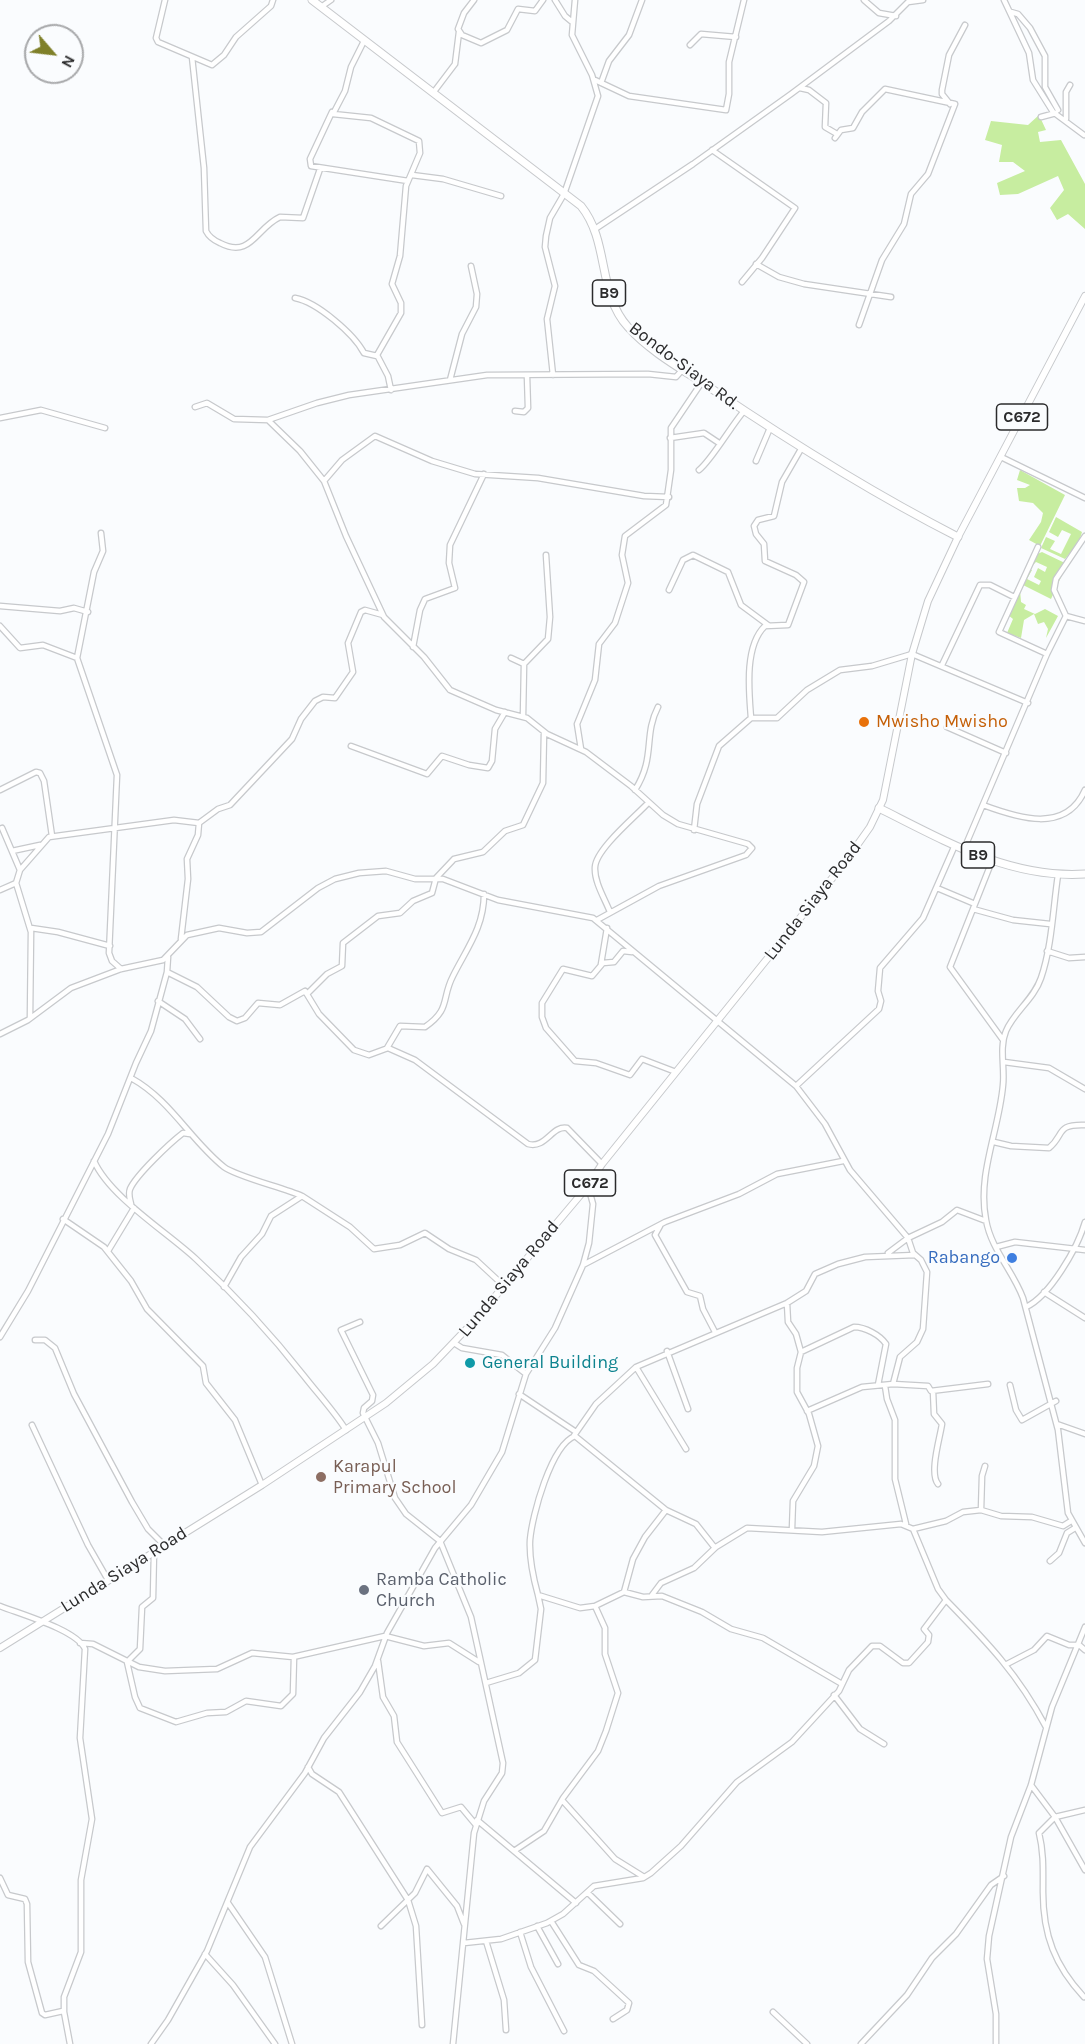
<!DOCTYPE html>
<style>
body{margin:0}
#map{position:relative;width:1085px;height:2044px;overflow:hidden;background:#fafcfe;font-family:Karla,sans-serif}
canvas{display:block}
.north{position:absolute;left:24px;top:24px;width:60px;height:60px;box-sizing:border-box;background:#fafcfe;border:2px solid #a7a8aa;border-radius:50%;rotate:118deg;font-size:16px;font-weight:700;line-height:24px;text-align:center;color:#2b2b2c}
.north::after{content:'';display:block;margin:auto;width:21px;height:27px;background:#7f8029;clip-path:polygon(50% 0,100% 100%,50% 72%,0 100%)}
</style>
<div id="map">
<canvas width="1085" height="2044"></canvas>
<div class="north">N</div>
</div>
<script>
const context = document.querySelector('canvas').getContext('2d');
context.lineJoin = 'round';
function fill(path, color) { context.fillStyle = color; context.fill(path, 'evenodd'); }
function strokePath(path, color, width, dash) { context.strokeStyle = color; context.lineWidth = width; context.lineCap = dash ? 'butt' : 'round'; context.setLineDash(dash || []); context.stroke(path); }
function write(font, color, halo, rows, align = 'center') {
  context.font = font + ' Karla,sans-serif'; context.lineWidth = 4.5; context.setLineDash([]); context.textBaseline = 'middle'; context.strokeStyle = halo; context.fillStyle = color; for (const [text, x, y, turn = 0] of rows) {
    context.save(); context.translate(x, y); context.rotate((+turn || 0) * Math.PI / 180); context.textAlign = isNaN(turn) ? turn : align; if (halo) context.strokeText(text, 0, 0); context.fillText(text, 0, 0); context.restore();
  }
}
fill(new Path2D(`
 M1039,115L1046,130L1038,132L1040,142L1061,140L1085,184V229L1068,214L1057,220L1050,208L1064,190L1058,176L1018,194L1000,195L997,183L1025,171L1013,162H999L1002,145L985,140L991,121L1028,125Z
 M1020,470L1065,495L1040,546L1029,540L1041,522L1043,513L1033,503L1019,501L1017,488H1025L1030,485L1017,480Z
 M1056,517L1082,532L1079,542L1065,559L1041,548L1046,537L1055,541L1050,549L1061,554L1071,534L1062,530L1058,537L1049,532Z
 M1042,552L1067,564L1051,599L1021,584L1029,569L1032,570L1027,579L1039,585L1041,581L1034,577L1038,568L1045,572L1047,567L1036,562L1030,568L1035,555Z
 M1020,590L1021,602L1026,605L1024,609L1035,614L1045,609L1058,616L1046,638L1048,629L1044,622L1038,624L1034,614L1024,620L1021,638L1007,633L1013,619L1008,615Z`), '#c7eda0');
const minor = new Path2D(`
 M165,0L156,38L158,42L212,65L224,55L236,37L271,6L273,0
 M474,0L464,13L458,29L462,35L481,43L507,30L518,9L535,11L543,0
 M555,0L565,16L571,21
 M864,0L879,13L896,16
 M1004,0L1029,53L1033,80L1053,112L1084,135
 M321,7L331,0
 M1011,12L1018,14L1030,28L1045,56V87L1058,110
 M364,41L351,67L345,91L333,114L371,118L419,141L420,153L406,186L400,256L392,284L401,303V313L377,355L388,376L391,390
 M690,45L701,34L736,37
 M192,57L204,168L206,231C209,237 213,240 220,243C251,259 256,228 280,217L303,218L320,169
 M595,80L629,96L726,110L729,94V62L744,0
 M601,83L609,61L629,35L642,0
 M800,88L809,90L826,103L825,127L837,134
 M433,93L455,64L459,32
 M950,104L942,94V90L949,55L965,25
 M332,112L310,159L311,166L408,181
 M1041,117L1056,113
 M1066,119V92L1070,85
 M835,138L841,130L853,128L862,112L885,89L955,104L928,174L911,194L904,224L882,260L859,325
 M712,150L795,208L762,258L742,282
 M412,175L443,179L501,196
 M595,229L693,164L791,94L889,21L908,2L923,0
 M756,264L779,277L804,284L891,297
 M295,298C317,302 354,334 364,353L377,356
 M553,375L547,319L555,286L545,247L546,236L550,218L564,194L598,96L592,75L572,35L575,0
 M450,380L462,334L476,307L477,294L471,266
 M195,407L207,403L234,419L268,420L300,451L324,481L346,536L384,617L424,657L450,690L496,710L527,718L547,734L586,752L631,786L663,815L678,824L748,844L752,848L746,855L659,886L597,920
 M515,411L524,412L528,408L527,376
 M0,418L41,410L105,428
 M268,420L317,403L349,395L487,375L648,374L676,377L683,369
 M670,438L704,433L719,443
 M1001,457L1085,498
 M756,461L770,428
 M699,470C711,461 731,426 744,411
 M324,481L342,460L375,436L432,461L475,474L538,478L644,496L669,497
 M101,533L103,551L94,572L77,658L117,775L109,953L112,961L121,969
 M1085,536L1056,579L1054,590L1066,616L1085,621
 M1038,547L999,632L1047,654
 M669,590L683,560L693,555L728,572L741,605L768,625
 M0,606L60,611L74,608L88,612
 M0,626L20,648L43,645L77,658
 M413,647L420,610L425,599L455,588L449,563L450,545L484,474
 M511,658L524,664L523,717
 M524,664L548,639L550,617L546,555
 M942,665L980,585H990L1014,597
 M751,718C749,692 744,646 765,626L788,625L804,582L796,575L765,561L764,544L756,534L754,526L758,520L774,516L782,482L801,449
 M947,727L1006,753
 M351,746L427,774L442,756L469,765L488,768L492,761L495,729L505,712
 M581,749L577,724L595,680L599,644L615,623L628,583L622,555L625,536L666,505L671,470V428L702,382
 M0,790L36,772L40,773L44,781L52,836
 M635,790C656,757 643,736 658,707
 M983,805C1018,818 1066,834 1085,790
 M2,828L20,870L16,883L31,932L30,1018
 M694,830L697,804L719,746L751,718H777L807,690L840,670L872,666L912,654L1028,703
 M964,849L1047,654L1066,616
 M12,851L40,845
 M992,861L950,967L1003,1040
 M20,870L49,837L174,820L199,823L218,809L230,805L292,739L301,719L315,701L323,697L335,698L353,672L348,643L361,612L365,610L383,615
 M1058,875C1053,908 1052,946 1041,978C1034,999 1014,1012 1006,1031C999,1048 1005,1068 1003,1085C999,1131 977,1174 986,1220C991,1249 1013,1271 1023,1298L1058,1430L1068,1513L1085,1543
 M937,888L975,904
 M0,890L16,883
 M973,909L1013,920L1050,924
 M610,912C605,899 594,882 595,867C596,849 635,817 648,803
 M31,928L58,932L110,946
 M181,939L188,879L187,859L198,835L199,823
 M1047,951L1069,958L1085,957
 M632,952L623,951L614,962L603,963L592,976L563,969L542,1003V1017L546,1028L575,1061L596,1063L630,1075L642,1059L676,1072
 M601,964L607,928
 M167,972L197,987L229,1017L237,1021L245,1018L258,1003L280,1005L305,991L319,1014L354,1050L369,1055L388,1048L415,1060L528,1144C546,1149 552,1125 567,1128L602,1164
 M308,993L327,974L342,966L343,943L378,916L400,913L413,901L432,893L436,878L454,859L483,852L505,831L523,825L543,783L544,732
 M158,1001L185,1019L200,1039
 M0,1034L28,1020L71,988L121,969L163,960L187,935L219,928L247,933L261,932L318,888L335,879L359,873L386,871L415,879H443L498,900L593,918L796,1086L825,1124L850,1170L908,1238L913,1253L921,1260L927,1272L923,1329L917,1342L900,1357L893,1384
 M387,1048L400,1026L425,1027C451,1009 441,999 453,976C467,948 484,927 484,894
 M1004,1062L1049,1068L1085,1089
 M131,1078C171,1100 190,1140 224,1167C235,1176 284,1188 302,1196
 M796,1086L879,1009L881,1001L878,991L880,968L923,918L955,845
 M994,1142L1011,1146L1049,1148C1065,1135 1055,1124 1085,1125
 M94,1161C110,1197 167,1232 196,1259C235,1295 271,1334 304,1376C318,1394 334,1411 346,1430
 M131,1204C130,1199 128,1194 130,1189C136,1175 170,1143 183,1133L190,1134
 M63,1219L104,1247L131,1281L147,1309L203,1366L206,1383L235,1420L262,1485
 M660,1226L655,1235L687,1292L700,1296L703,1309L715,1332
 M996,1247L1015,1242L1085,1250
 M108,1251L134,1208
 M888,1253L908,1238L942,1222L957,1210L986,1221
 M583,1265L665,1222L739,1194L777,1174L843,1161
 M224,1287L241,1257L262,1234L271,1216L302,1196L350,1227L374,1249L400,1245L425,1233L449,1249L476,1260L504,1286
 M1044,1292L1085,1318
 M787,1303L788,1322L796,1334L801,1352L797,1368V1392L809,1414L818,1446L814,1466L793,1501L792,1529
 M1026,1307C1050,1296 1078,1247 1085,1222
 M360,1322L341,1330L373,1395L372,1401L364,1408L363,1413L378,1443L395,1498L406,1514L440,1541L471,1617L503,1763L502,1773L484,1801L474,1833L453,2044
 M0,1337L28,1291L108,1134L136,1063L151,1031L167,972L168,957
 M35,1340H45L55,1348L74,1394L132,1502L148,1529L164,1545
 M454,1343L462,1348L502,1355L526,1374
 M667,1351L688,1409
 M801,1352L854,1327C865,1327 880,1335 886,1344L878,1385
 M636,1367L686,1449
 M1010,1385L1016,1410L1022,1420L1056,1401
 M885,1386L887,1399L895,1420V1479L906,1524
 M933,1391L934,1414L942,1424C940,1438 929,1473 938,1484
 M519,1394L576,1432
 M807,1411L862,1387L893,1384L928,1386L931,1391L988,1384
 M1057,1424L1085,1434
 M32,1425L88,1545L108,1580
 M573,1437L596,1404L636,1367L787,1303L806,1291L815,1274L838,1264L865,1257L915,1255
 M666,1510L696,1524L715,1548
 M981,1510L982,1476L985,1466
 M154,1551L153,1598L142,1607L140,1649L127,1662L135,1697L140,1708L176,1722L207,1713L226,1712L246,1701L281,1706L293,1694L294,1657
 M1050,1561L1059,1553L1067,1533L1075,1528
 M538,1595C533,1577 529,1559 530,1540C532,1516 551,1445 575,1436L666,1510L645,1537L633,1559L624,1592
 M652,1595L661,1583L694,1568L716,1547L747,1528L822,1532L901,1524L913,1529
 M946,1600C987,1642 1018,1674 1046,1727
 M0,1606C20,1614 77,1630 85,1649L80,1738L92,1819L81,1880V1952L64,1997V2012L70,2044
 M80,1643L93,1644L139,1667L165,1671L217,1669L252,1653L293,1657L385,1636L424,1646L449,1643L479,1662
 M1078,1644L1085,1650
 M378,1661L383,1697L394,1716L397,1742L442,1813L461,1807L476,1825
 M1007,1664L1034,1650L1047,1636L1069,1645H1077
 M486,1683L519,1673L535,1660L541,1609L538,1595L580,1608L595,1606L624,1592L643,1597L662,1596L702,1612L731,1629L763,1638L842,1684
 M834,1695L860,1729L884,1744
 M308,1767L312,1774L339,1792L408,1900L416,1926L422,2025
 M1031,1785L1055,1817L1085,1870
 M562,1800L615,1859L644,1877
 M477,1820L514,1851L544,1831L563,1798L598,1751L606,1731L618,1693L605,1654V1628L595,1606
 M514,1851L576,1903
 M0,1878L8,1895L25,1899L27,1904L28,1962L42,2013L45,2015L63,2011
 M588,1893L620,1924
 M228,1903L265,1957L292,2044
 M551,1921L579,1965L594,1971L629,2003L627,2010L613,2019
 M381,1926L415,1893L427,1869L457,1906L464,1924
 M537,1926L558,1964
 M520,1932L531,1967L564,2031
 M486,1941L504,2000L506,2030
 M464,1943L501,1939L547,1923L563,1914L594,1886L643,1878L651,1873L681,1846L737,1782L792,1742L839,1691L849,1670L872,1646H880L903,1663H909L928,1642L929,1635L924,1629L946,1600L938,1589L913,1529L946,1521L963,1512L981,1510L1001,1516L1032,1517L1063,1526L1071,1521
 M205,1954L233,1985L275,2044
 M1084,1997C1055,1966 1043,1935 1043,1892C1043,1872 1044,1853 1039,1833L1055,1817L1085,1810
 M773,2012L807,2044
 M151,2044L168,2020L207,1951L250,1847L305,1773L324,1738L360,1692L375,1666L387,1633L435,1548L471,1505L502,1452L526,1374L555,1328L583,1265L589,1243L593,1204L588,1186
 M861,2044L907,1995L932,1958L956,1934L991,1885L1004,1876
 M996,2044V2014L987,1959L989,1936L1011,1837L1031,1785L1052,1707L1085,1627`);
const major = new Path2D(`
 M0,1648L262,1485L386,1403L433,1364L476,1319L588,1186L602,1164L846,861L870,827L883,800L912,654L928,601L958,537L1085,296`);
const highway = new Path2D(`
 M312,0L581,206C610,242 597,293 628,327C650,352 685,371 712,389C792,443 872,493 958,537
 M879,808C945,841 1010,879 1085,874`);
strokePath(minor, '#c7c9cc', 7);
strokePath(major, '#c7c9cc', 8);
strokePath(highway, '#c7c9cc', 9);
strokePath(minor, '#fff', 4.5);
strokePath(major, '#fff', 6);
strokePath(highway, '#fff', 7);
for (const [x, y, r, color] of [
 [864,722,6,"#e8710a"],
 [1012,1258,6,"#3f7fe0"],
 [470,1363,6,"#0f9aa8"],
 [321,1477,6,"#8d6e63"],
 [364,1590,6,"#6b7280"]
]) { const dot = new Path2D(); dot.arc(x, y, r, 0, 2 * Math.PI); context.fillStyle = color; context.fill(dot); strokePath(dot, '#fafcfe', 2); }
for (const [x, y, w] of [
 [609,293,33],
 [1022,417,51],
 [978,855,33],
 [590,1183,51]
]) { const box = new Path2D(); box.roundRect(x - w / 2, y - 13, w, 26, 4.5); context.fillStyle = '#fafcfe'; context.fill(box); strokePath(box, '#2b2b2c', 1.5); }
write('bold 16px', '#2b2b2c', null, [
 ["B9",609,293],
 ["C672",1022,417],
 ["B9",978,855],
 ["C672",590,1183]
]);
write('18px', '#2b2b2c', '#fafcfe', [
 ["Bondo-Siaya Rd.",684,366,37],
 ["Lunda Siaya Road",813,901,-52],
 ["Lunda Siaya Road",509,1279,-50],
 ["Lunda Siaya Road",124,1570,-32]
]);
write('18px', '#c56008', '#fafcfe', [
 ["Mwisho Mwisho",876,722]
], 'left');
write('18px', '#366cbe', '#fafcfe', [
 ["Rabango",1000,1258]
], 'right');
write('18px', '#0d838f', '#fafcfe', [
 ["General Building",482,1363]
], 'left');
write('18px', '#785e54', '#fafcfe', [
 ["Karapul",333,1467],
 ["Primary School",333,1488]
], 'left');
write('18px', '#5b616d', '#fafcfe', [
 ["Ramba Catholic",376,1580],
 ["Church",376,1601]
], 'left');
</script>
